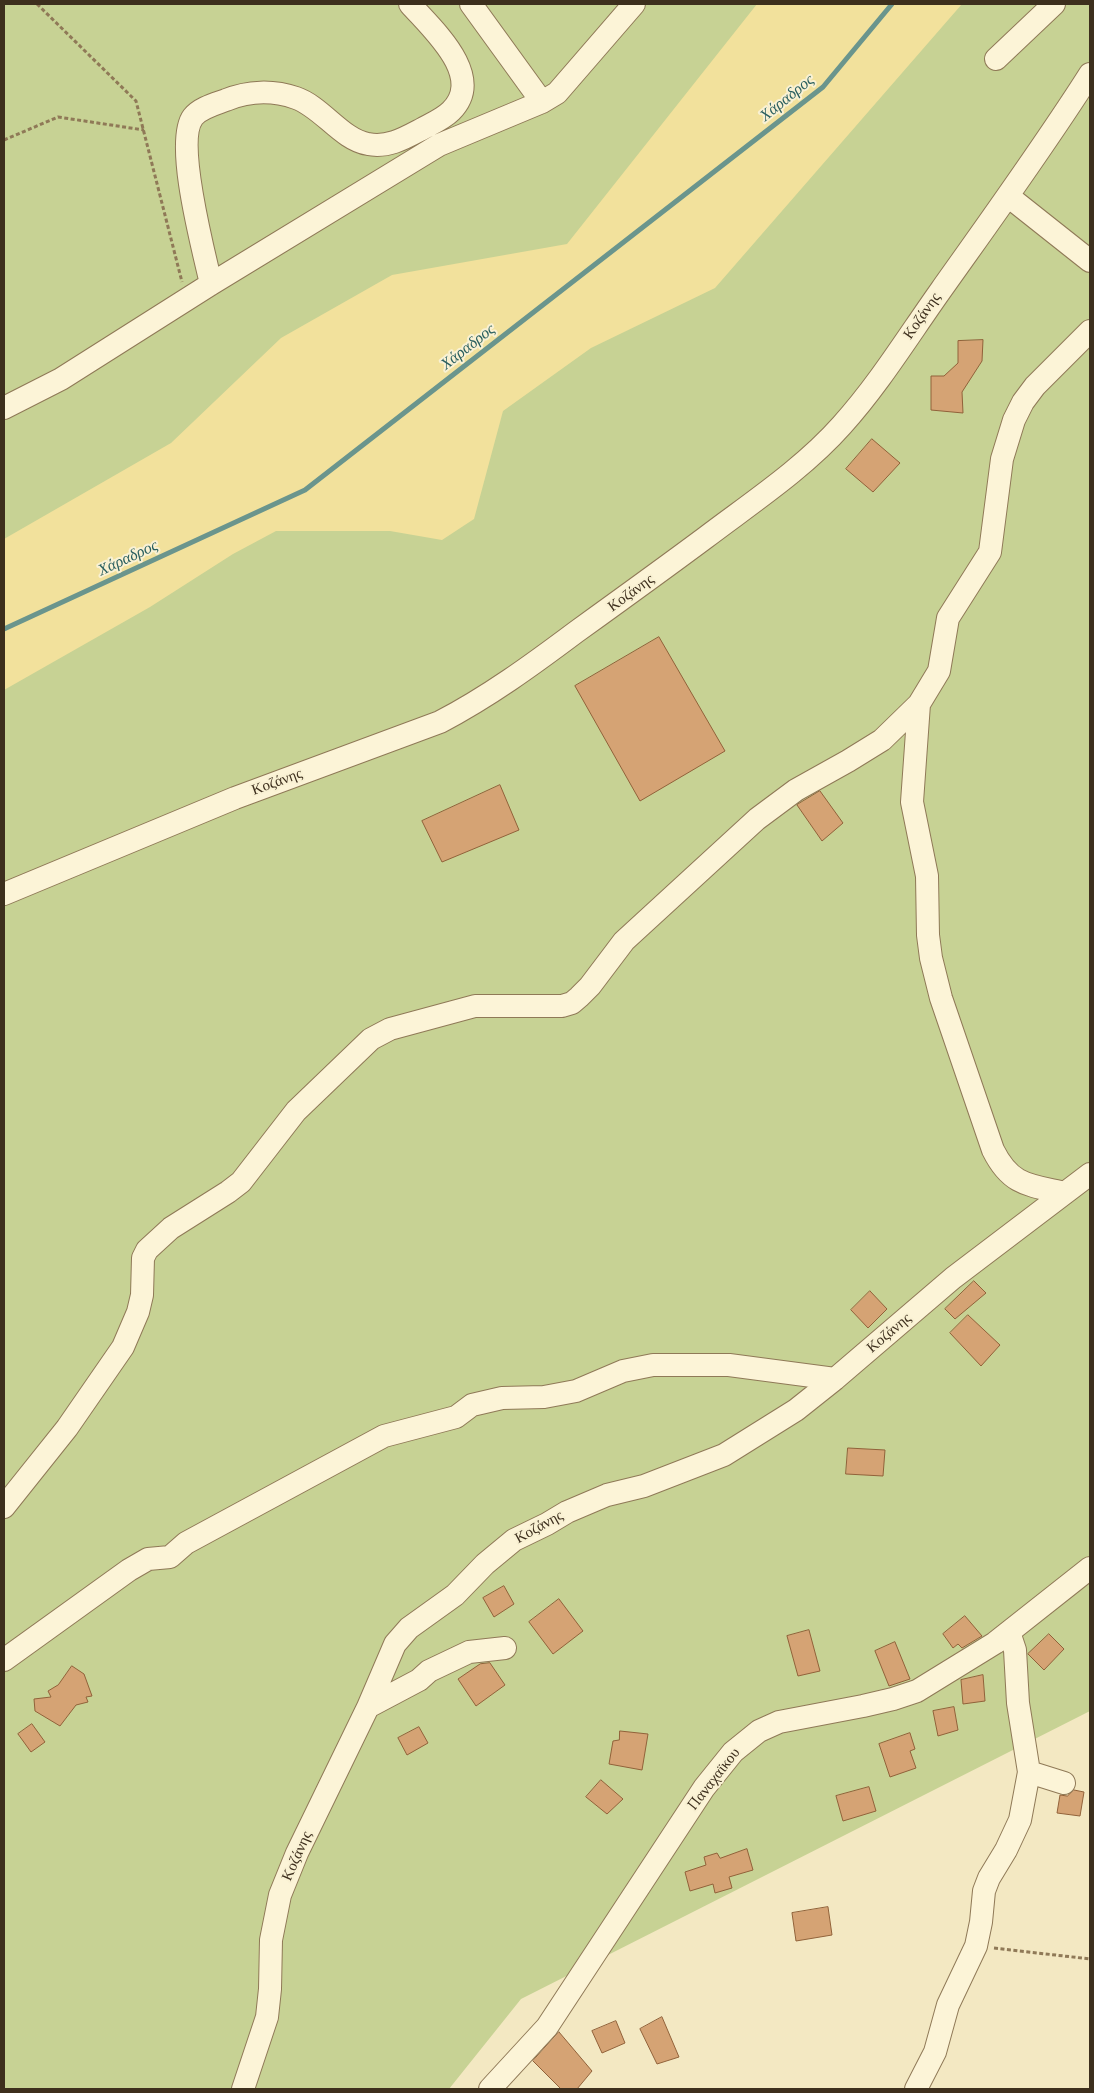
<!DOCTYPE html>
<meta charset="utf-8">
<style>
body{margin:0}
#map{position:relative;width:1094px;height:2093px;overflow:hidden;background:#f3e8c2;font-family:Lora,serif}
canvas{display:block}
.frame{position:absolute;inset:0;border:5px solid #3d2f1d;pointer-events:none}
</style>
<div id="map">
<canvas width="1094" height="2093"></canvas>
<div class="frame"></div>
</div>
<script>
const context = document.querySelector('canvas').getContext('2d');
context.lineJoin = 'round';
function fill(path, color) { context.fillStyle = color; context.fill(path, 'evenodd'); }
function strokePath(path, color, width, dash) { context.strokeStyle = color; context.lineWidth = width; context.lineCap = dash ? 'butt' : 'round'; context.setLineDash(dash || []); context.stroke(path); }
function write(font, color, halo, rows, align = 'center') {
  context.font = font + ' Lora,serif'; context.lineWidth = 4; context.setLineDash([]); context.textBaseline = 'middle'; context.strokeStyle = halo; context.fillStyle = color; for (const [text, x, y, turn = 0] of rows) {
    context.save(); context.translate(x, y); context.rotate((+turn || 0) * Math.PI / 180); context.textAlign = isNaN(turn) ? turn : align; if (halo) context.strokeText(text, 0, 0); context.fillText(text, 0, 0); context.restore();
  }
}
fill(new Path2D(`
 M4,4H1090V1711L521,1999L449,2089H4Z`), '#c7d294');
fill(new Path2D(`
 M757,4H962L715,288L591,348L503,411L474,519L442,540L390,531H276L233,554L150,607L4,690V539L171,443L281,338L392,275L567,244Z`), '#f2e19c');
strokePath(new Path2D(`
 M4,629L305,490L823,87L892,4`), '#6a958d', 5);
const building = new Path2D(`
 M983,340L982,361L962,392L963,413L931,410V376H944L958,363V341Z
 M872,439L900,463L873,492L846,469Z
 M659,637L725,751L640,801L575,686Z
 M500,785L519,830L442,862L422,821Z
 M820,791L843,823L822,841L797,805Z
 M974,1281L986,1293L955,1319L945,1309Z
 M870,1291L887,1309L868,1328L851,1310Z
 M968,1315L1000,1345L981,1366L950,1333Z
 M848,1448L885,1450L883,1476L846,1474Z
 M504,1586L514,1604L494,1617L483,1598Z
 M559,1599L583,1631L553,1654L529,1622Z
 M965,1616L982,1636L962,1648L958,1644L953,1648L943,1634Z
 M809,1630L820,1671L798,1676L787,1636Z
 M1049,1634L1064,1649L1044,1670L1028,1654Z
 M895,1642L910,1679L889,1686L875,1651Z
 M490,1663L505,1685L476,1706L458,1679L480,1664Z
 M72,1666L84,1674L92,1696L86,1697L88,1702L76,1705L60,1726L35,1711L34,1699L51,1697L48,1691L58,1685Z
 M983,1675L985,1701L963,1704L961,1680Z
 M954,1707L958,1730L938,1736L933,1711Z
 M32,1724L45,1742L31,1752L18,1734Z
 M419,1727L428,1743L407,1755L398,1738Z
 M620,1731L648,1734L642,1770L609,1764L613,1741L619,1740Z
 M910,1733L915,1749L910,1751L916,1768L890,1777L879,1744Z
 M601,1780L623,1799L607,1814L586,1797Z
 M869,1787L876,1811L843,1821L836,1796Z
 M1074,1790L1084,1792L1080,1816L1057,1813L1060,1795L1067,1796Z
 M747,1849L753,1870L729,1877L732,1888L715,1893L713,1884L690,1891L685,1872L706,1865L704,1857L717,1853L720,1858Z
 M828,1907L832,1935L796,1941L792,1913Z
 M662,2017L679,2057L657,2064L640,2029Z
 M616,2021L625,2043L602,2053L592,2031Z
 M559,2032L592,2071L577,2089H561L533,2061Z`);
fill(building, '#d5a374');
strokePath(building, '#91623a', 1);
const minor = new Path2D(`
 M471,4L542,102
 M996,59L1054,4
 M1008,196L1090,261
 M211,284C204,252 174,142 193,117C200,108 215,104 226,100C248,91 273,90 296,98C322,107 342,140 368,144C388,148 405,138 422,129C431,124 443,119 451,111C486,76 432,29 410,4
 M4,408L61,379L211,284L439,145L542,102L557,93L634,4
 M919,704L912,802L927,876L928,935L931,958L941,998L993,1150C1011,1186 1029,1185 1065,1193
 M4,894L235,798L440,722C488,697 532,665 576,632C619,601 662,570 705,538C751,503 803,469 842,425C879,384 909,335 941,290C992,218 1043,148 1090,74
 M4,1507L67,1428L123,1347L138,1312L142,1295L143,1258L147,1250L171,1228L228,1192L241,1182L296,1111L371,1039L390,1029L475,1006H562L572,1003L579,997L590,986L624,941L757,819L796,790L848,761L882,740L919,704L939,671L948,618L990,552L1002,459L1014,420L1023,402L1035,386L1090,331
 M4,1660L129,1570L148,1559L170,1557L186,1543L384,1436L456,1417L472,1405L502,1398L544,1397L576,1391L623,1371L653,1365H729L835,1379
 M368,1707L419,1680L429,1671L469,1652L505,1648
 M1029,1772L1064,1783
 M243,2089L267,2017L270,1989L271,1940L280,1895L297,1853L368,1707L395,1644L409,1628L455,1595L485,1564L514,1540L547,1524L567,1512L607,1495L644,1486L724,1455L796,1410L835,1379L953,1278L1090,1174
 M490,2089L547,2027L704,1788L733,1752L759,1731L779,1722L863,1706L893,1699L917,1691L995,1643L1090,1568
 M916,2089L935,2052L948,2005L976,1946L981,1922L984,1891L989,1878L1006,1850L1020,1820L1029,1772L1018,1703L1015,1650L1009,1632`);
strokePath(minor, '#8f7957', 24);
strokePath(new Path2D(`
 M37,4L136,101L182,282
 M4,140L58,117L144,130
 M994,1948L1090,1959`), '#8f7957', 3, [4, 2.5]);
strokePath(minor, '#fcf4d7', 22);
write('15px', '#3d2f1d', '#f9f1d3', [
 ["Κοζάνης",922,316,-55],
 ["Κοζάνης",631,593,-36],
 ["Κοζάνης",277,782,-20],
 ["Κοζάνης",889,1333,-40],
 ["Κοζάνης",539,1527,-29],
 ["Παναχαϊκου",714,1779,-52],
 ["Κοζάνης",297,1856,-66]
]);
write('italic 16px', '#2a5f5f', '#f9f1d3', [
 ["Χάραδρος",787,98,-39],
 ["Χάραδρος",468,347,-38],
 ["Χάραδρος",128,558,-25]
]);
</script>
